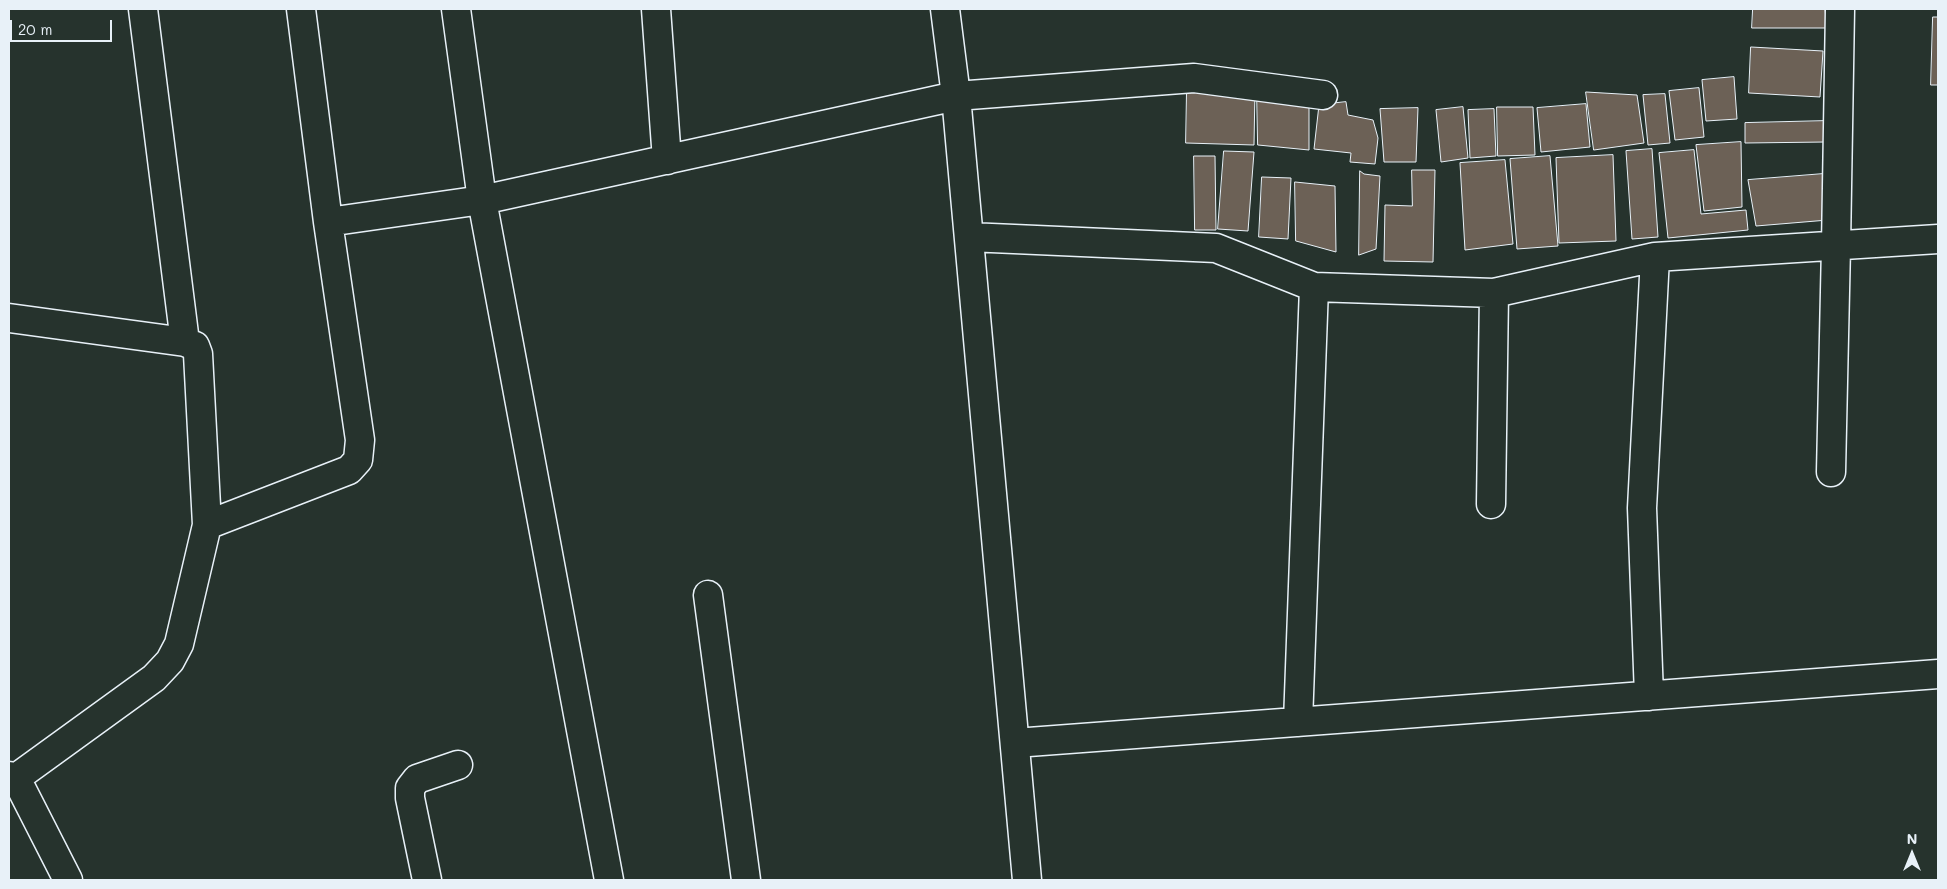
<!DOCTYPE html>
<style>
body{margin:0}
#map{position:relative;width:1947px;height:889px;overflow:hidden;background:#26332d;font-family:Mali,sans-serif}
canvas{display:block}
.frame{position:absolute;inset:0;border:10px solid #e8f1f8;pointer-events:none}
.north{position:absolute;left:1887px;top:829px;width:50px;height:50px;-webkit-text-stroke:4px #26332d;paint-order:stroke;rotate:0deg;font-size:14px;font-weight:700;line-height:20px;text-align:center;color:#e8f1f8}
.north::after{content:'';display:block;margin:auto;width:18px;height:22px;background:#e8f1f8;clip-path:polygon(50% 0,100% 100%,50% 72%,0 100%)}
.scale{position:absolute;left:10px;top:20px;width:102px;height:22px;box-sizing:border-box;border:2px solid #e8f1f8;border-top:0;padding-left:6px;font-size:15px;line-height:18px;white-space:nowrap;color:#e8f1f8;-webkit-text-stroke:4px #26332d;paint-order:stroke}
</style>
<div id="map">
<canvas width="1947" height="889"></canvas>
<div class="frame"></div>
<div class="north">N</div>
<div class="scale">20 m</div>
</div>
<script>
const context = document.querySelector('canvas').getContext('2d');
context.lineJoin = 'round';
function fill(path, color) { context.fillStyle = color; context.fill(path, 'evenodd'); }
function strokePath(path, color, width, dash) { context.strokeStyle = color; context.lineWidth = width; context.lineCap = dash ? 'butt' : 'round'; context.setLineDash(dash || []); context.stroke(path); }
const building = new Path2D(`
 M1753,9H1825L1827,28H1752Z
 M1933,17H1938V85H1931Z
 M1751,47L1823,51L1820,97L1749,93Z
 M1734,77L1737,119L1706,121L1702,80Z
 M1187,88L1255,89L1254,145L1186,143Z
 M1699,88L1704,137L1675,140L1669,91Z
 M1257,91L1309,98V150L1258,145Z
 M1586,92L1637,95L1644,143L1594,150Z
 M1665,94L1670,143L1648,145L1643,95Z
 M1346,102L1348,115L1373,120L1378,138L1375,164L1350,162L1351,153L1314,149L1319,105Z
 M1586,104L1590,147L1541,152L1537,108Z
 M1463,107L1468,158L1441,162L1436,110Z
 M1497,107H1533L1535,155L1498,156Z
 M1418,108L1416,162H1384L1380,109Z
 M1494,109L1496,156L1470,158L1468,110Z
 M1826,121V142L1745,143V123Z
 M1741,142L1742,207L1704,211L1696,145Z
 M1652,149L1658,237L1632,239L1626,151Z
 M1694,150L1701,214L1746,210L1748,230L1668,238L1659,153Z
 M1224,151L1254,152L1248,231L1218,229Z
 M1613,155L1616,241L1559,243L1556,158Z
 M1194,156H1215L1216,230H1195Z
 M1550,156L1558,246L1517,249L1510,159Z
 M1505,160L1513,244L1465,250L1460,163Z
 M1412,170H1435L1433,262L1384,261L1385,205L1412,206Z
 M1360,171L1364,174L1380,176L1376,249L1359,255Z
 M1823,174L1828,220L1756,226L1748,180Z
 M1262,177L1291,178L1288,239L1259,237Z
 M1295,182L1335,186L1336,252L1296,241Z`);
fill(building, '#6c6156');
strokePath(building, '#e8f1f8', 1);
const minor = new Path2D(`
 M143,9L185,342
 M301,9L328,222L482,200L956,96L1194,78L1323,95
 M456,9L482,200L609,880
 M656,9L667,160
 M945,9L956,96L1027,880
 M969,237L1216,248L1314,287L1494,293L1655,257L1938,239
 M9,318L185,342L195,346L198,354L207,525
 M1831,472L1836,246L1840,9
 M1491,504L1494,293
 M708,595L746,880
 M1649,696L1642,508L1655,257
 M1298,722L1314,287
 M1015,743L1938,674
 M9,776L16,778L68,880
 M16,778L154,678L170,661L179,644L207,525L349,470L358,460L360,440L328,222
 M427,880L410,798V788L417,779L458,765`);
strokePath(minor, '#e8f1f8', 31);
strokePath(minor, '#26332d', 28);
</script>
